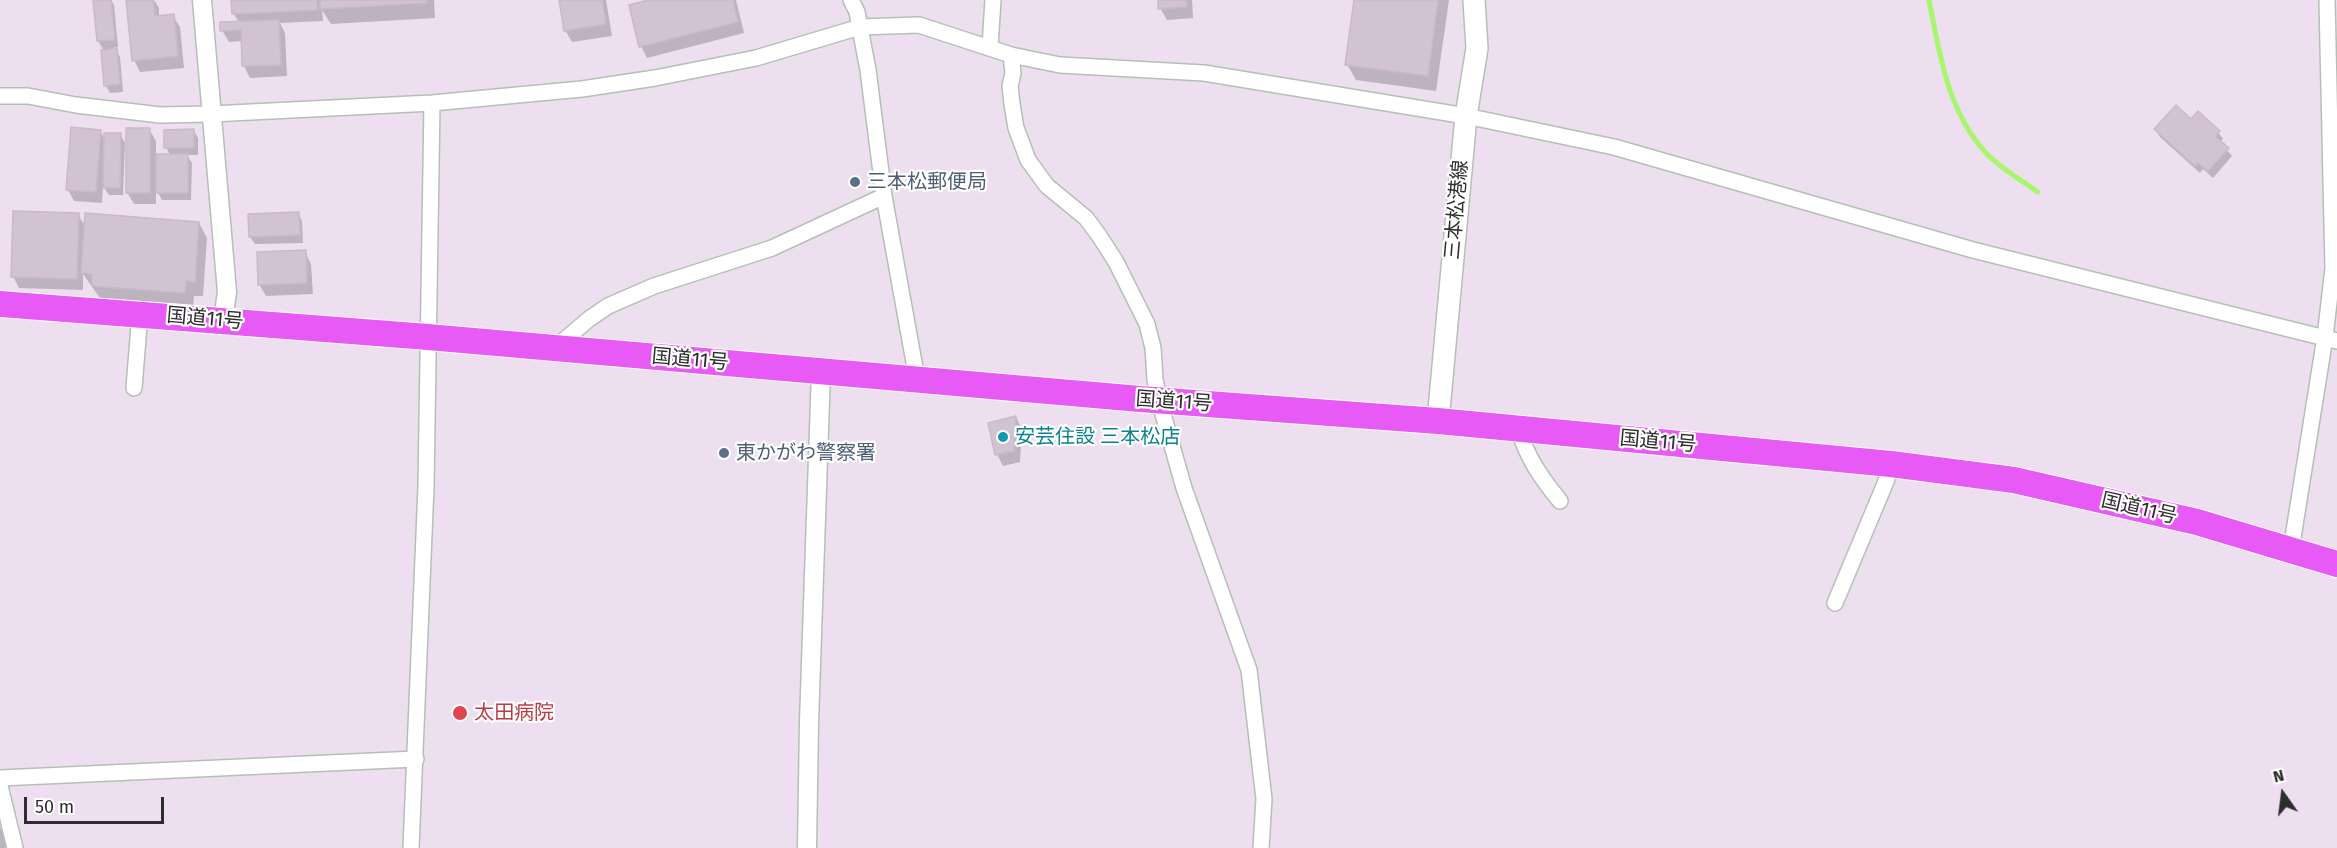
<!DOCTYPE html>
<meta charset="utf-8">
<style>
body{margin:0}
#map{position:relative;width:2337px;height:848px;overflow:hidden;background:#eddfef;font-family:"Fira Sans",sans-serif}
canvas{display:block}
.north{position:absolute;left:2253px;top:764px;width:60px;height:60px;-webkit-text-stroke:4px #fff;paint-order:stroke;rotate:346deg;font-size:16px;font-weight:700;line-height:24px;text-align:center;color:#2d2d2d}
.north::after{content:'';display:block;margin:auto;width:21px;height:27px;background:#2d2d2d;clip-path:polygon(50% 0,100% 100%,50% 72%,0 100%)}
.scale{position:absolute;left:24px;top:797px;width:140px;height:27px;box-sizing:border-box;border:3px solid #2d2d2d;border-top:0;padding-left:8px;font-size:18px;line-height:21px;white-space:nowrap;color:#2d2d2d;-webkit-text-stroke:4px #fff;paint-order:stroke}
</style>
<div id="map">
<canvas width="2337" height="848"></canvas>
<div class="north">N</div>
<div class="scale">50 m</div>
</div>
<script>
const context = document.querySelector('canvas').getContext('2d');
context.lineJoin = 'round';
function fill(path, color) { context.fillStyle = color; context.fill(path, 'evenodd'); }
function strokePath(path, color, width, dash) { context.strokeStyle = color; context.lineWidth = width; context.lineCap = dash ? 'butt' : 'round'; context.setLineDash(dash || []); context.stroke(path); }
function write(font, color, halo, rows, align = 'center') {
  context.font = font + ' "Fira Sans","Noto Sans JP",sans-serif'; context.lineWidth = 4.5; context.setLineDash([]); context.textBaseline = 'middle'; context.strokeStyle = halo; context.fillStyle = color; for (const [text, x, y, turn = 0] of rows) {
    context.save(); context.translate(x, y); context.rotate((+turn || 0) * Math.PI / 180); context.textAlign = isNaN(turn) ? turn : align; if (halo) context.strokeText(text, 0, 0); context.fillText(text, 0, 0); context.restore();
  }
}
fill(new Path2D(`
 M95,0H111L114,5L118,47H114L120,57L123,92L110,93L106,86L104,51L98,41Z
 M128,0H154L159,8V17L173,16L180,27L184,68L140,72L134,60Z
 M233,0H434L435,18L331,24L322,10L323,21L280,23L285,33L287,76L250,78L244,66L243,41L229,42L222,30L239,23L234,14Z
 M561,0H606L612,36L572,42L565,30Z
 M655,0H736L744,33L647,58L641,46Z
 M1159,0H1192L1193,18L1167,20L1160,8Z
 M1356,0H1449L1436,91L1356,80L1347,64Z
 M2191,121L2218,132L2223,139L2220,142L2232,156L2213,178L2203,169L2200,173L2160,137L2156,130Z
 M149,129L156,141V155H170L166,147L194,131L198,138V155H187L192,163L191,200H162L156,189V204H134L127,192Z
 M100,131L105,140L120,134L125,143L123,195H109L103,186L102,203L74,201L68,190Z
 M298,213L302,221L303,243L255,244L250,237Z
 M78,215L86,227L199,223L207,238L203,296H194L193,308L102,301L83,274V290L19,288L13,276Z
 M305,252L311,264L313,294L266,296L259,284Z
 M1016,417L1022,429L1020,462L1003,466L997,454Z
 M0,827L3,832L7,848H0Z`), '#0003');
strokePath(new Path2D(`
 M1929,0C1940,55 1947,110 1986,153C2000,168 2021,180 2038,192`), '#a7f66d', 5);
const building = new Path2D(`
 M93,0H111L115,40L97,41Z
 M126,0H153L155,16L174,14L178,56L132,61Z
 M231,0H317V10L232,14Z
 M320,0H427V3L320,9Z
 M559,0H602L606,24L564,31Z
 M648,0H733L738,22L639,47L629,5Z
 M1158,0H1187V7L1158,9Z
 M1354,0H1438L1428,76L1345,65Z
 M279,20L281,65L242,66L241,30L220,31V22Z
 M117,48L120,84L104,86L101,50Z
 M2176,105L2191,119L2198,111L2220,131L2215,136L2229,148L2208,171L2198,163L2195,166L2154,129Z
 M71,127L101,130L96,192L66,190Z
 M126,128H150V193H126Z
 M194,129V148H164V130Z
 M104,133H121L120,188H103Z
 M156,154H188V193H156Z
 M13,211L79,213L77,279L11,277Z
 M299,212L300,235L249,237L248,214Z
 M85,213L199,222L195,282L186,281L185,293L92,286V274L81,273Z
 M306,250L307,283L258,285L257,252Z
 M1016,416L1014,451L995,455L988,423Z`);
fill(building, '#d1c3d2');
strokePath(building, '#cab8cb', 1.5);
const minor = new Path2D(`
 M851,0L857,12L868,70L884,196L917,379
 M990,47L993,0
 M1011,55L1013,73L1010,86L1012,104L1016,128L1028,160L1047,186L1086,218L1100,237L1116,262L1147,324L1153,348L1155,379L1159,400L1184,488L1249,670L1264,799L1261,848
 M0,96H28L76,105L160,115L211,114L432,103L582,89L655,78L756,58L860,27L919,25L1011,55L1060,65L1204,73L1466,116L1614,147L1973,250L2337,341
 M555,348L589,319L608,306L654,286L772,248L884,196
 M134,388L140,313
 M1519,430C1527,458 1542,479 1560,501
 M2291,550L2325,337L2333,268L2327,0
 M1835,603L1887,479L1891,464
 M0,778L416,759
 M0,786L15,848
 M411,848L426,486L432,103`);
const tertiary = new Path2D(`
 M202,0L227,292L223,320
 M807,848L809,722L821,371`);
const secondary = new Path2D(`
 M1438,421L1466,116L1477,48L1474,0`);
const trunk = new Path2D(`
 M0,304L428,337L1140,399L1438,421L1891,464L2014,480L2197,522L2337,564`);
strokePath(minor, '#b3c1b4', 18);
strokePath(tertiary, '#b3c1b4', 21);
strokePath(secondary, '#b3c1b4', 24);
strokePath(trunk, '#fff', 28);
strokePath(minor, '#fff', 15);
strokePath(tertiary, '#fff', 18);
strokePath(secondary, '#fff', 21);
strokePath(trunk, '#e75af6', 26);
for (const [x, y, r, color] of [
 [855,182,6,"#5c6f8a"],
 [1003,437,6,"#0f9aa8"],
 [724,453,6,"#5c6f8a"],
 [460,713,8,"#e0444e"]
]) { const dot = new Path2D(); dot.arc(x, y, r, 0, 2 * Math.PI); context.fillStyle = color; context.fill(dot); strokePath(dot, '#fff', 2); }
write('20px', '#4e5e75', '#fff', [
 ["三本松郵便局",867,182],
 ["東かがわ警察署",736,453]
], 'left');
write('20px', '#2d2d2d', '#fff', [
 ["三本松港線",1457,210,-85],
 ["国道11号",205,319,5],
 ["国道11号",690,360,5],
 ["国道11号",1174,402,4],
 ["国道11号",1658,442,5],
 ["国道11号",2139,509,13]
]);
write('20px', '#0d838f', '#fff', [
 ["安芸住設 三本松店",1015,437]
], 'left');
write('20px', '#be3a42', '#fff', [
 ["太田病院",474,713]
], 'left');
</script>
